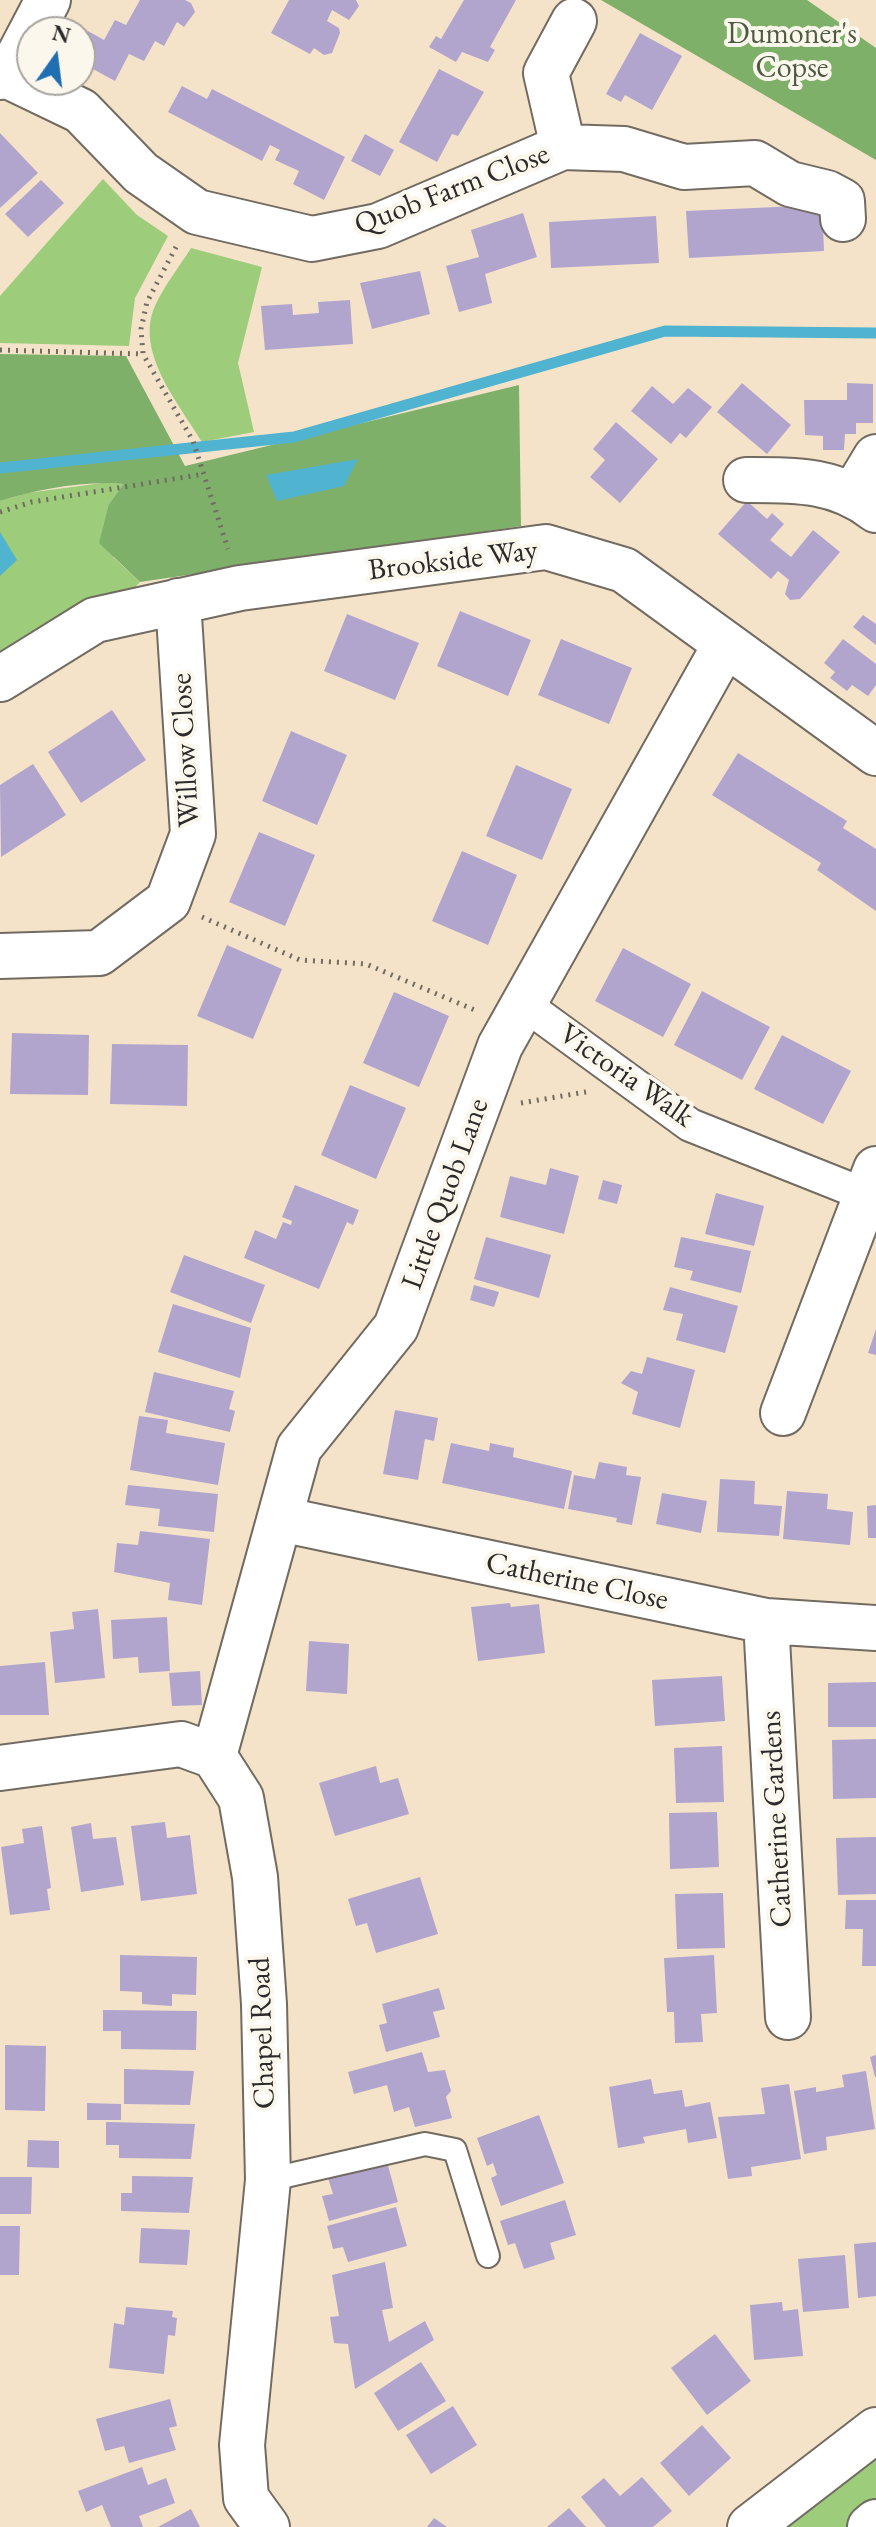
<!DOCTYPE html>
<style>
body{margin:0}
#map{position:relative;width:876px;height:2527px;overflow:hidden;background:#f5e3c9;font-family:"EB Garamond",serif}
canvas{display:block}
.north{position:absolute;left:16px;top:16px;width:80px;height:80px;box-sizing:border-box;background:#fbf7ec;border:2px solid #a8a59f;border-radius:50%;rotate:14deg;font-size:22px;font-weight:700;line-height:32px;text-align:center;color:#2b2b2b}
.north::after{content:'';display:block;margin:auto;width:28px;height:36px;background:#1f6fb2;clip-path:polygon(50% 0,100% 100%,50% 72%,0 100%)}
</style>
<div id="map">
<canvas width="876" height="2527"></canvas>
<div class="north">N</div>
</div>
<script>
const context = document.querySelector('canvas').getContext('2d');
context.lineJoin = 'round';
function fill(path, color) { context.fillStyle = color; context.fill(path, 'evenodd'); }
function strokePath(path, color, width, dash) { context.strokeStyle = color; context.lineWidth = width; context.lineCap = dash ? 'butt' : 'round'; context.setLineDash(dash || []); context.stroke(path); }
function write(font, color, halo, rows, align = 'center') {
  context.font = font + ' "EB Garamond",serif'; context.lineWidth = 8; context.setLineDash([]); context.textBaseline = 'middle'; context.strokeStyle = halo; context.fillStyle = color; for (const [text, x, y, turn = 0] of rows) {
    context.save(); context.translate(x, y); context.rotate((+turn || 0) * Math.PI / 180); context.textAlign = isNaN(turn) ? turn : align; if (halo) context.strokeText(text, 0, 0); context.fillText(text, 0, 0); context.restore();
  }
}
fill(new Path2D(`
 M103,179L137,215L168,236L135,298L129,346L0,343V296Z
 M191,248L262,267L238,363L254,432L202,442C180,405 134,352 155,306C164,286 179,267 191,248Z
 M102,483L125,484L109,504L113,557L140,582L130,592L0,657V501L27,493Z
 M876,2458V2506L848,2527H785Z`), '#9dcc7a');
fill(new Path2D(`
 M601,0H807L876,48V160Z
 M0,354L126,356L185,466L519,385L521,526L140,582L99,543L109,504L124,484C83,481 39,489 0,501Z`), '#7eb06a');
fill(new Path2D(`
 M358,459L344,486L277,501L266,475Z
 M0,532L17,560L0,576Z`), '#50b3cf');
strokePath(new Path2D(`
 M0,468L294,437L665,331L876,333`), '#50b3cf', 11);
fill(new Path2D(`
 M140,0H185L191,3L195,12L184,27L177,22L164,46L155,41L144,61L129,54L115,81L80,62V46L88,31L104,40L115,20L126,25Z
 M289,0H356L359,6L349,20L332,10L327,21L339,28L340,33L332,53L324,55L314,48L310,54L271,33Z
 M464,0H516L490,47L495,50L488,62L462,52L456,62L429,47L436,36L441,39Z
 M640,33L682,56L652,110L625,95L621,102L606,94Z
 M439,69L484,92L458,136L452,134L437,162L399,142Z
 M182,86L207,99L212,89L345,157L324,200L293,184L299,171L275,160L280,150L270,145L262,161L168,112Z
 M0,133L38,173L0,208Z
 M365,134L394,150L380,176L351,161Z
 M41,180L64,203L28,237L5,214Z
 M822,205L824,251L689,258L686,211Z
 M523,213L537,257L485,274L492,303L459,312L446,266L479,257L471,230Z
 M656,216L659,263L551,268L549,222Z
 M420,271L430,314L372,329L360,283Z
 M350,300L353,344L265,350L261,306L292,304L293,315L319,313L318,302Z
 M742,383L791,425L767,454L717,412Z
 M847,383L873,384V423H856V434H845L844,450H823V436L805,435L804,400H847Z
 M652,386L673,404L688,388L712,407L686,438L680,433L671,444L631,411Z
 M616,422L658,459L620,503L590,477L605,460L593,449Z
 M747,501L767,519L772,513L784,524L770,540L791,557L813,530L840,552L800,599L790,600L785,594L789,580L778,571L771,579L718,534Z
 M460,611L531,640L508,696L437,666Z
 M347,614L419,643L395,700L324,671Z
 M863,615L876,624V645L853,627Z
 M561,639L632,668L609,724L538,695Z
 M843,639L876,664V685L868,696L852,685L847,691L830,678L835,672L824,663Z
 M112,710L146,760L81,803L48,752Z
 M291,731L347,755L317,825L262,801Z
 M738,753L847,821L843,828L876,849V911L817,870L821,863L712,795Z
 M33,764L66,815L1,857L0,785Z
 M516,765L572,789L542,860L486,836Z
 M259,832L315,855L285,926L229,902Z
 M462,851L517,875L488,945L432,921Z
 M227,945L282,969L253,1039L197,1016Z
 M623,948L691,984L663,1037L595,1001Z
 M702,991L770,1027L742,1080L674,1045Z
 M394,992L449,1016L419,1087L363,1063Z
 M12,1033L89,1035L88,1095L10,1094Z
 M782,1035L851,1071L823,1124L754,1089Z
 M112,1044L188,1045L187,1106L110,1104Z
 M350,1085L406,1108L376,1179L321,1155Z
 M550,1168L579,1176L564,1234L500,1217L510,1176L546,1185Z
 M603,1180L622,1185L617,1204L598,1199Z
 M295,1185L359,1210L353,1225L347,1222L319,1289L244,1258L255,1230L276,1239L283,1222L291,1225L292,1221L282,1217Z
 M716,1193L764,1206L754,1246L705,1234Z
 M486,1237L551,1255L539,1298L474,1279Z
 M681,1237L751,1251L741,1293L690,1280L693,1271L674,1267Z
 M184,1255L265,1285L251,1323L170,1292Z
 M474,1285L499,1292L494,1307L470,1300Z
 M670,1287L738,1306L725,1353L676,1340L683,1314L663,1310Z
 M173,1304L251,1328L240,1378L158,1352Z
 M876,1329V1355L868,1353Z
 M647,1357L695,1370L680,1428L632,1414L638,1392L621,1383L631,1371L642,1374Z
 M154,1372L234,1391L229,1409L235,1411L230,1432L145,1412Z
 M395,1410L438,1418L434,1441L425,1439L418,1480L383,1474Z
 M139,1416L168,1420L166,1433L225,1443L218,1485L130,1470Z
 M451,1443L489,1451L490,1443L514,1448L513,1457L572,1471L564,1509L442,1483Z
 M599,1462L627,1467L626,1475L641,1477L632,1525L616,1522L617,1518L568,1509L574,1475L595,1479Z
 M720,1479L755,1481L754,1504L782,1506L779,1536L717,1532Z
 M128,1485L218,1494L214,1532L158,1526L160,1509L125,1505Z
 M787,1491L828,1494L827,1509L853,1512L850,1545L783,1539Z
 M662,1493L707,1501L701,1533L656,1524Z
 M876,1505V1538H868L867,1506Z
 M140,1531L210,1539L202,1605L168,1600L170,1583L114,1572L117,1543L138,1545Z
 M510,1603L511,1607L539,1604L545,1653L478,1661L471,1607Z
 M98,1609L105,1678L55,1683L50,1632L74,1629L72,1612Z
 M167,1617L170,1671L139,1673L138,1657L113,1659L111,1620Z
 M309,1641L349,1644L347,1694L306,1691Z
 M45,1662L49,1715H0V1666Z
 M200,1671L202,1705L172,1706L169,1673Z
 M722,1676L725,1721L655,1726L652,1680Z
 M876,1682V1727H828V1683Z
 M876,1739V1798L833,1799L832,1740Z
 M722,1746L724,1802L676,1803L674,1748Z
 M376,1766L380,1783L398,1778L409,1814L335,1836L319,1783Z
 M717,1812L719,1867L670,1869L669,1813Z
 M165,1822L167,1838L190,1835L197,1894L141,1901L131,1826Z
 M91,1823L93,1839L116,1837L124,1885L81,1892L71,1827Z
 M42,1826L51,1888L47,1889L50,1910L10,1915L1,1847L24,1843L22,1829Z
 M876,1837V1894L838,1895L836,1838Z
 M420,1877L438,1934L376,1953L367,1923L356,1926L348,1899Z
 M723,1893L725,1948L677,1949L675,1894Z
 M846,1900H876V1966H862L863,1929H845Z
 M120,1955L197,1957L196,1995L172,1994V2006L142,2004V1992L120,1991Z
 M714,1955L717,2013L701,2014L703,2042L675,2043L674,2012H667L664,1958Z
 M439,1988L445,2009L433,2012L440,2037L386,2052L379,2025L387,2023L382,2004Z
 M103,2010L197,2011L196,2050L121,2049V2031H103Z
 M5,2045L46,2046L45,2111L5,2110Z
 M422,2052L428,2072L445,2070L451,2091L446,2097L452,2118L415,2127L409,2107L394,2112L387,2085L354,2094L348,2072Z
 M876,2055V2077H875L870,2057Z
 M124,2069L194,2071L190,2105L124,2104Z
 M866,2071L875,2129L826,2137L827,2150L804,2154L794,2091L816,2087V2092L844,2087L842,2075Z
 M651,2079L654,2094L682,2090L685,2107L710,2102L717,2138L688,2143L686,2129L643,2137L645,2143L618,2148L609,2087Z
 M789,2084L801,2159L751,2167L752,2176L728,2179L718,2117L765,2114L761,2088Z
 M87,2103L121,2104V2120H87Z
 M539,2115L564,2183L501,2206L491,2178L497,2175L493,2163L487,2166L477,2138Z
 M106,2122L195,2124L191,2159L119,2158V2145H106Z
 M28,2140L59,2141V2168L27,2167Z
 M387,2162L398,2202L329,2221L322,2196L333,2194L328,2178Z
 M132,2176L193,2177L189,2213L121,2211V2193H132Z
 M0,2177H32L31,2214H0Z
 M565,2200L576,2235L550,2243L555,2259L524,2269L515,2243L508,2245L500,2221Z
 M396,2207L407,2246L348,2262L343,2247L333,2249L327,2226Z
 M0,2226H20L19,2275H0Z
 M141,2228L190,2230L187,2265L139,2263Z
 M876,2242V2296L858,2298L854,2244Z
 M845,2255L849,2308L803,2312L798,2259Z
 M385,2262L393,2308L382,2310L389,2342L425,2321L434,2340L355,2389L348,2344L334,2343L330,2317L339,2316L332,2275Z
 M782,2302L783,2311L798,2309L803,2356L754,2360L750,2305Z
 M126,2307L173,2311L172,2317L177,2318L175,2336L168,2335L164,2374L109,2368L114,2323L124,2325Z
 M715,2334L751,2381L707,2415L671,2368Z
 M421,2362L446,2401L398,2431L374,2393Z
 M170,2399L177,2426L169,2428L176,2450L129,2463L124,2446L105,2451L96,2419Z
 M453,2406L477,2445L431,2474L406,2435Z
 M702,2425L731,2458L689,2496L660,2463Z
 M142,2467L148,2485L166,2478L175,2503L139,2516L143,2527H111L102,2505L86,2512L78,2491Z
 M642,2477L672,2511L653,2527H606L581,2497L604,2478L620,2496Z
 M569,2508L586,2527H547Z
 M191,2509L200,2527H158Z
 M434,2518L447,2527H427Z`), '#b1a5ce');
const service = new Path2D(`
 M268,2180L425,2144L455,2150L488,2256`);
const pedestrian = new Path2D(`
 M524,1004L690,1125L866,1195`);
const minor = new Path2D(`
 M8,76L48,0
 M0,77L8,76L81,111L141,173L197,212L312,239L378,226L563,147L546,73L574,21
 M563,147L624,149L684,167L755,163L790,184L827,193L842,201L843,219
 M746,480C795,480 836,479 876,510
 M853,495L876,457
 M0,679L95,620L240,588L546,547L624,570L876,753
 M0,956L99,953L168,901L193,834L178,601
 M783,1413L876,1169
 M280,1519L766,1621L876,1628
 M766,1621L788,2017
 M214,1756L299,1448L396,1327L500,1046L725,645
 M870,2527L876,2522`);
const tertiary = new Path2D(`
 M0,1768L181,1744L214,1756L241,1798L255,1877L264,2004L268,2180L242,2445L246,2498L267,2527
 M750,2527L876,2430`);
strokePath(service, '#726b62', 26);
strokePath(pedestrian, '#726b62', 36);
strokePath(minor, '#726b62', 48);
strokePath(tertiary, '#726b62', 48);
strokePath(new Path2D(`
 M176,247L147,302L141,329L143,354L193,441L228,549
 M0,350L143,354
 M0,512L32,502L204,474
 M202,917L300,960L366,964L477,1011
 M521,1103L586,1092`), '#726b62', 5, [2, 6]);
strokePath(service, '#fff', 22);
strokePath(pedestrian, '#fff', 32);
strokePath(minor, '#fff', 44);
strokePath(tertiary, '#fff', 44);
write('30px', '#4d5b43', '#fbf7ec', [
 ["Dumoner's",792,35],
 ["Copse",792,69]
]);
write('30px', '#2b2b2b', '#fbf7ec', [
 ["Quob Farm Close",452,190,-21],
 ["Brookside Way",453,561,-7],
 ["Willow Close",186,750,-93],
 ["Victoria Walk",626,1076,35],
 ["Little Quob Lane",446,1194,-70],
 ["Catherine Close",577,1582,12],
 ["Catherine Gardens",777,1819,-93],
 ["Chapel Road",263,2033,-92]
]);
</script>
